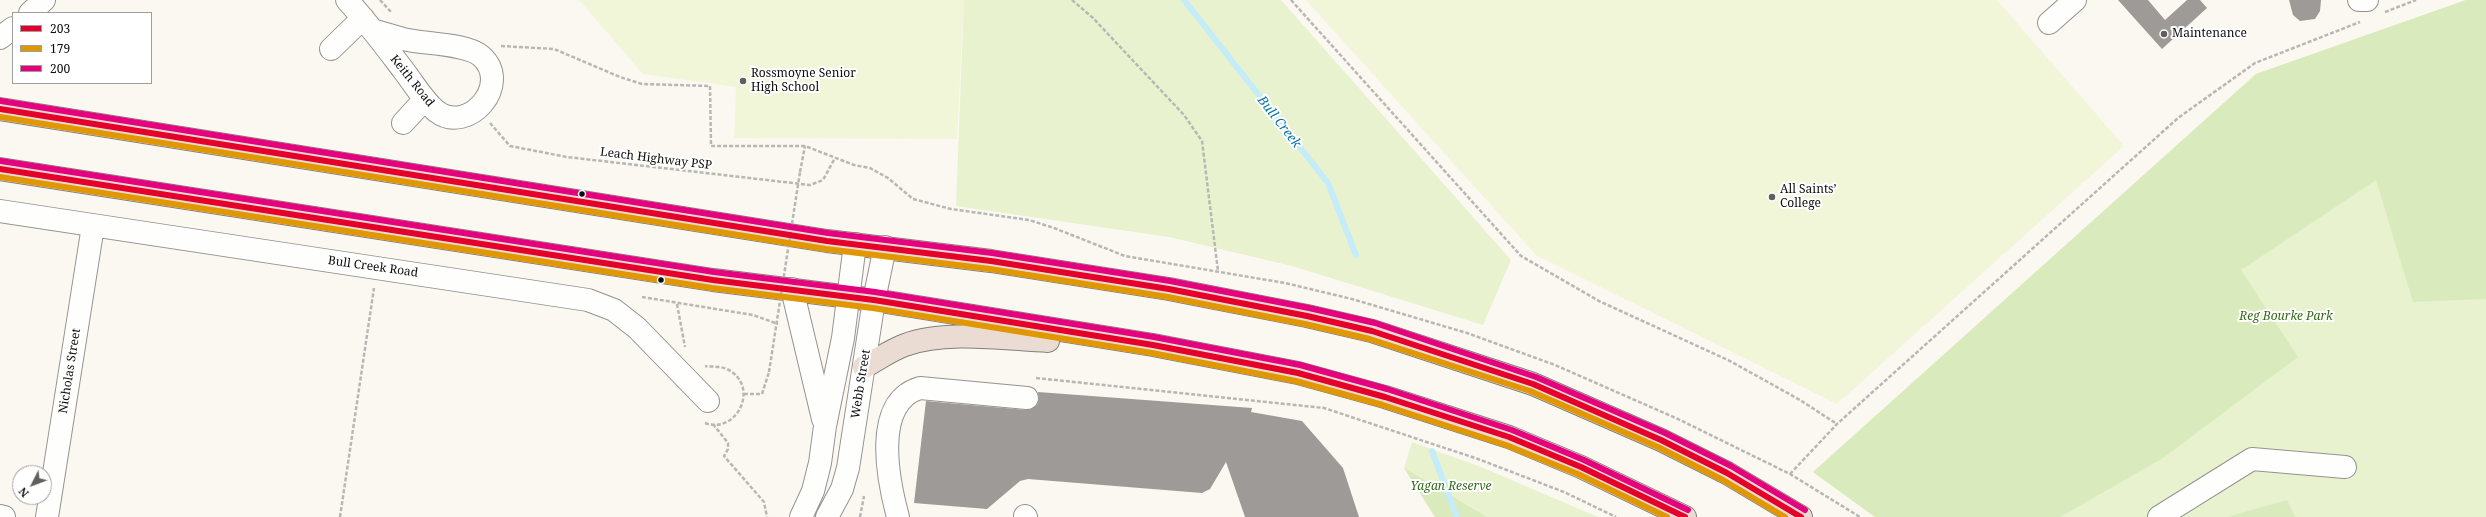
<!DOCTYPE html>
<meta charset="utf-8">
<style>
body{margin:0}
#map{position:relative;width:2486px;height:517px;overflow:hidden;background:#fbf8f1;font-family:"Noto Serif",serif}
canvas{display:block}
.legend{position:absolute;left:12px;top:12px;width:140px;height:72px;box-sizing:border-box;background:#fff;border:1px solid #9e9e9e;margin:0;padding:5px 7px;list-style:none;font-size:12px;color:#0d0d0d}
.legend li{display:flex;align-items:center;gap:8px;height:20px}
.legend b{width:20px;border:1px solid #9e9e9e}
.north{position:absolute;left:12px;top:465px;width:40px;height:40px;box-sizing:border-box;background:#fff;border:1px solid #9e9e9e;border-radius:50%;rotate:228deg;font-size:11px;font-weight:700;line-height:16px;text-align:center;color:#0d0d0d}
.north::after{content:'';display:block;margin:auto;width:14px;height:18px;background:#605f5d;clip-path:polygon(50% 0,100% 100%,50% 72%,0 100%)}
</style>
<div id="map">
<canvas width="2486" height="517"></canvas>
<ul class="legend">
<li><b style="height:5px;background:#e4002b"></b>203</li>
<li><b style="height:5px;background:#e09701"></b>179</li>
<li><b style="height:5px;background:#e5007d"></b>200</li>
</ul>
<div class="north">N</div>
</div>
<script>
const context = document.querySelector('canvas').getContext('2d');
context.lineJoin = 'round';
function fill(path, color) { context.fillStyle = color; context.fill(path, 'evenodd'); }
function strokePath(path, color, width, dash) { context.strokeStyle = color; context.lineWidth = width; context.lineCap = dash ? 'butt' : 'round'; context.setLineDash(dash || []); context.stroke(path); }
function write(font, color, halo, rows, align = 'center') {
  context.font = font + ' "Noto Serif",serif'; context.lineWidth = 4; context.setLineDash([]); context.textBaseline = 'middle'; context.strokeStyle = halo; context.fillStyle = color; for (const [text, x, y, turn = 0] of rows) {
    context.save(); context.translate(x, y); context.rotate((+turn || 0) * Math.PI / 180); context.textAlign = isNaN(turn) ? turn : align; if (halo) context.strokeText(text, 0, 0); context.fillText(text, 0, 0); context.restore();
  }
}
fill(new Path2D(`
 M964,0H1281L1511,260L1483,325L1292,266L1169,237L956,206Z
 M2466,0H2486V517H1875L1813,472L2256,74Z
 M1412,442L1481,467L1598,517H1435L1404,468Z`), '#e8f2ce');
fill(new Path2D(`
 M2466,0H2486V299L2413,302L2376,180L2241,270L2298,357L2163,458L2060,517H1875L1813,472L2256,74Z
 M1404,468L1487,517H1435Z
 M2287,500L2295,517H2227Z`), '#d9ebbc');
fill(new Path2D(`
 M579,0H964L957,139L734,138L736,87L643,74Z
 M1306,0H1997L2124,146L1837,404L1536,255Z`), '#f1f6d9');
strokePath(new Path2D(`
 M1184,0L1328,183L1356,255
 M1432,451L1457,517`), '#c4ecf9', 6);
fill(new Path2D(`
 M2118,0H2148L2165,20L2187,0H2200L2207,8L2162,49Z
 M2289,0H2321L2320,11L2315,19L2300,21L2293,15Z
 M1038,392L1252,408L1251,412L1302,421L1343,468L1359,517H1245L1226,462L1210,489L1202,493L1028,479L1020,481L987,509L914,503L926,401L1026,410L1037,405L1039,399Z`), '#9e9a97');
const minor = new Path2D(`
 M347,0C368,23 385,46 404,71C414,84 423,100 436,111C468,136 513,84 481,56C467,44 427,44 408,40C397,38 387,34 376,31
 M2359,0H2367
 M30,13L44,0
 M2049,23L2075,0
 M0,38L13,28
 M331,49L363,18
 M403,123L425,99
 M0,211L588,300L614,310L637,328L708,401
 M792,289L823,419
 M0,516L4,517
 M1025,516L1026,517
 M47,517L93,226
 M801,517L813,491L820,463L825,426L843,338L855,244
 M827,517L842,489L848,468L874,300L885,247
 M898,517C888,480 872,402 920,388L1027,398
 M2159,517L2252,459L2345,467`);
const highway = new Path2D(`
 M0,109L827,241L991,261L1169,289L1307,316L1372,331L1533,384L1661,440L1727,473L1801,517
 M0,169L713,280L874,300L1153,345L1298,373L1385,397L1509,437L1581,467L1685,517
 M864,367C877,360 891,350 905,345C946,330 1004,339 1048,341`);
strokePath(minor, '#949390', 24);
strokePath(highway, '#81807d', 24);
strokePath(new Path2D(`
 M380,0L392,13
 M1072,0L1093,18L1184,115L1202,141L1218,271
 M1291,0L1521,256L1599,301L1730,361L1800,400L1837,424
 M2385,12L2416,0
 M501,46L554,49L620,77L642,84L710,86L711,146H805L854,165L870,168L888,178L913,199L951,209L1029,220L1054,228L1125,256L1285,283L1352,299L1467,333L1555,365L1678,419L1790,474L1860,517
 M490,123L510,146L567,157L810,185L823,180L835,158
 M800,172L805,146
 M642,297L753,315L778,324
 M677,304L685,347
 M1036,378L1324,408L1478,459L1564,492L1616,517
 M744,394H762L769,372
 M705,423C737,435 761,386 727,369C720,366 712,367 705,366
 M713,424L728,443V449L724,456L764,502L767,517
 M1790,474L1837,424L2178,118L2255,63L2360,22
 M340,517L374,288
 M860,517L864,496`), '#b8b7b6', 2.5, [4, 2]);
strokePath(minor, '#fefefd', 22);
strokePath(highway, '#ebdcd3', 22);
strokePath(new Path2D(`
 M769,372L800,172`), '#b8b7b6', 2.5, [4, 2]);
strokePath(new Path2D(`
 M0,109L827,241L991,261L1169,289L1307,316L1372,331L1533,384L1661,440L1727,473L1801,517
 M0,169L713,280L874,300L1153,345L1298,373L1385,397L1509,437L1581,467L1685,517`), '#e4002b', 6);
strokePath(new Path2D(`
 M0,117L826,249L990,269L1168,297L1305,324L1370,339L1530,391L1658,447L1723,480L1785,517
 M0,177L712,288L873,308L1152,353L1296,381L1383,405L1506,445L1578,474L1667,517`), '#e09701', 6);
strokePath(new Path2D(`
 M1,101L828,233L992,253L1170,281L1309,308L1375,323L1536,377L1665,433L1731,466L1805,510
 M1,161L714,272L875,292L1154,337L1300,365L1387,389L1512,430L1584,460L1688,510`), '#e5007d', 6);
for (const [x, y, r, color] of [
 [2164,34,4,"#605f5d"],
 [743,81,4,"#605f5d"],
 [582,194,3.5,"#0d0d0d"],
 [1772,197,4,"#605f5d"],
 [661,280,3.5,"#0d0d0d"]
]) { const dot = new Path2D(); dot.arc(x, y, r, 0, 2 * Math.PI); context.fillStyle = color; context.fill(dot); strokePath(dot, '#fff', 1.5); }
write('12px', '#0d0d0d', '#fff', [
 ["Maintenance",2172,34],
 ["Rossmoyne Senior",751,74],
 ["High School",751,88],
 ["All Saints’",1780,190],
 ["College",1780,204]
], 'left');
write('12px', '#0d0d0d', '#fff', [
 ["Keith Road",412,81,51],
 ["Leach Highway PSP",656,159,7],
 ["Bull Creek Road",373,267,8],
 ["Nicholas Street",70,371,-81],
 ["Webb Street",861,384,-81]
]);
write('italic 12px', '#326b17', '#fff', [
 ["Reg Bourke Park",2286,317],
 ["Yagan Reserve",1451,487]
]);
write('italic 13px', '#0a77ab', '#fff', [
 ["Bull Creek",1279,122,52]
]);
</script>
